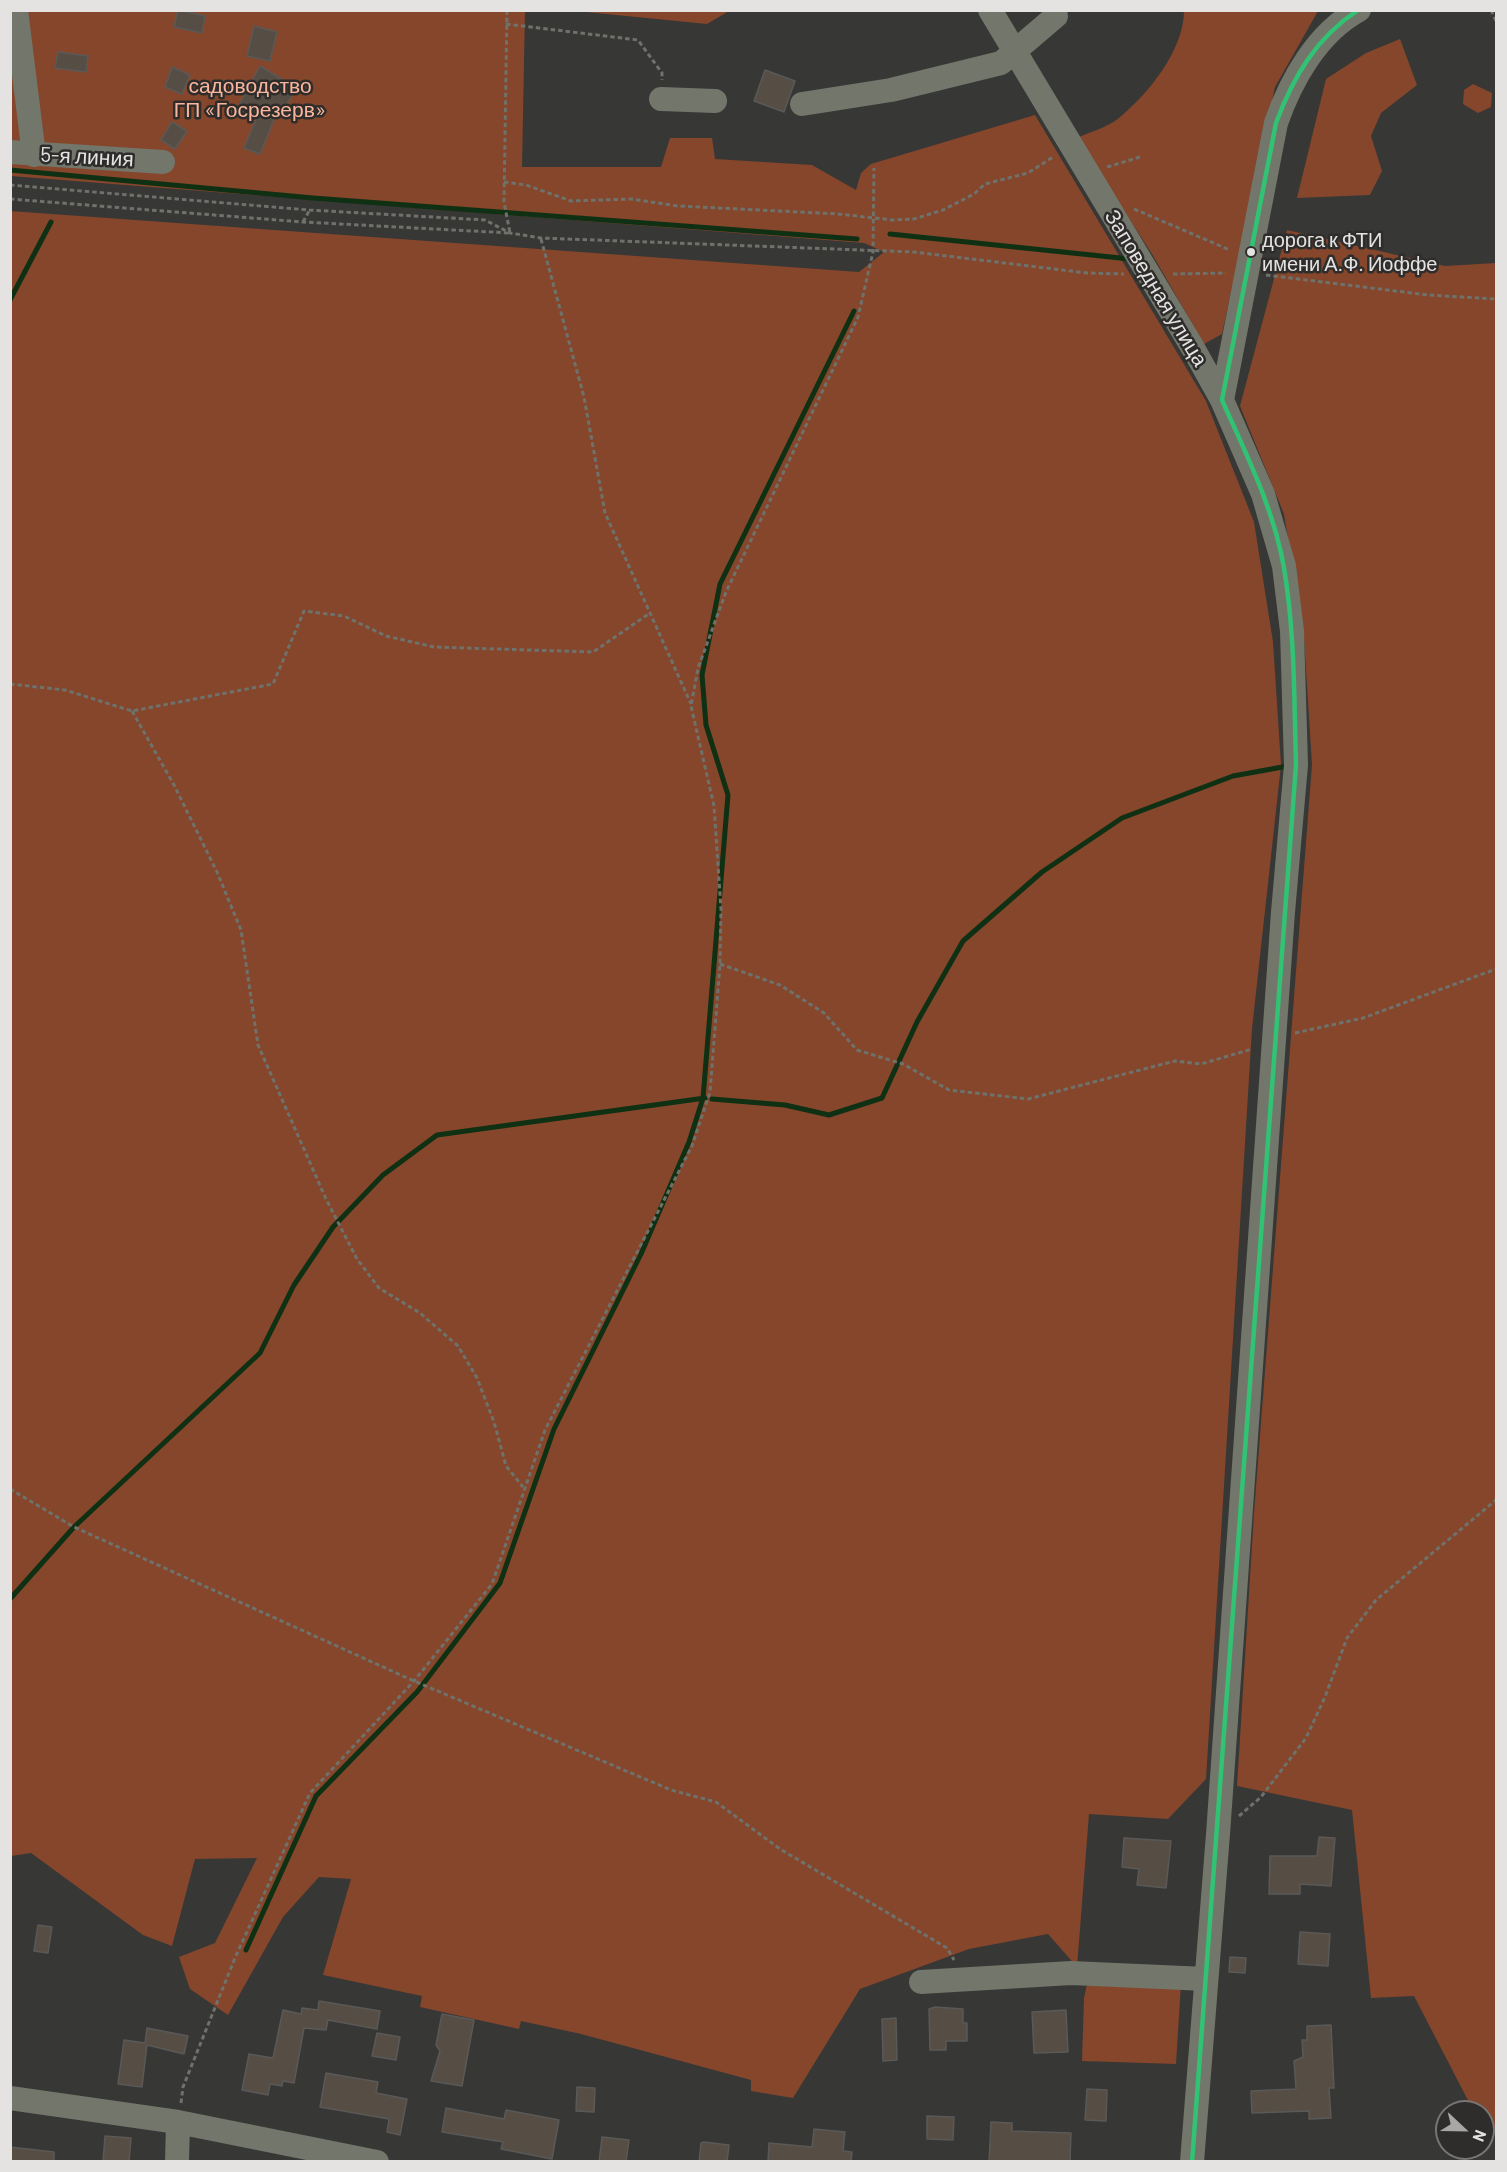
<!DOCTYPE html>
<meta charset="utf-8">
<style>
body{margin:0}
#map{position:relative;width:1507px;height:2172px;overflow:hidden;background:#373736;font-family:Barlow,sans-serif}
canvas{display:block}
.frame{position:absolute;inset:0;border:12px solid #e4e3e2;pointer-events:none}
.north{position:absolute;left:1435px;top:2100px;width:60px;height:60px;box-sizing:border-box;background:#2e2d2b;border:2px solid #777674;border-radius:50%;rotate:112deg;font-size:16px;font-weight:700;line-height:24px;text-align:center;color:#e4e3e2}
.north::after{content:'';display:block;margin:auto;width:21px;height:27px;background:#a7a7a6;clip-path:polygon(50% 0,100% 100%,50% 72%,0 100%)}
</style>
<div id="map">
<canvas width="1507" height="2172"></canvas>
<div class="frame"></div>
<div class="north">N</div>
</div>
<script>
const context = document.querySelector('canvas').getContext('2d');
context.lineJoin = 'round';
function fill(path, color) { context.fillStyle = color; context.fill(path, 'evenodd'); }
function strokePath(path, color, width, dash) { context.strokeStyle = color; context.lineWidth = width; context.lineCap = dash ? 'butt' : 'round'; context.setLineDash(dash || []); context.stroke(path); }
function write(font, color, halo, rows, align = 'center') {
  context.font = font + ' Barlow,sans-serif'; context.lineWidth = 5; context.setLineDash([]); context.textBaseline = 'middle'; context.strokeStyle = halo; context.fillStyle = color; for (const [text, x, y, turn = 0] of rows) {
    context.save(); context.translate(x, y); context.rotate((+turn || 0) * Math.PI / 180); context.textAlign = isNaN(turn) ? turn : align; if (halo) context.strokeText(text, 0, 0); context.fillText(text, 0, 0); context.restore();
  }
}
fill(new Path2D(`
 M11,10L525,11L522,167H661L670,138H712L715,159L812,165L856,190L861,173L871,164L1035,115L1206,401L1254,522L1273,642L1281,765L1252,1029L1206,1779L1168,1819L1089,1814L1077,1967L1048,1934L969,1949L860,1989L793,2098L751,2091V2080L581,2034L521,2021L519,2029L420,2007L422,1996L323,1975L351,1879L319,1877L283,1917L228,2015L190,1989L179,1957L215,1943L257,1858L195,1859L172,1946L143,1935L31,1853L11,1856L10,211L859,272L884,252L864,243L11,176Z
 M576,11H729L707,24Z
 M1184,11H1318L1275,87L1222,334L1204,344L1152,254L1077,138C1090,132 1108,127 1119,118C1148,94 1184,50 1184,11Z
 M1400,39L1417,85L1381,113L1371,136L1382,171L1370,195L1297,198L1326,79L1366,53Z
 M1473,84L1492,93L1491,107L1478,113L1463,104L1464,90Z
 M1287,230L1445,266L1496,263V2127L1483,2125V2112H1474L1414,1996L1371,1998L1352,1810L1237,1786L1254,1513L1312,765L1304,638L1284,514L1240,406Z
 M1088,1980L1181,1984L1176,2064L1082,2061L1084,1998Z`), '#85462b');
strokePath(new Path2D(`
 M10,170L313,198L857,239
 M890,234L1130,259
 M10,300L51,222
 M712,1099L785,1105L829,1115L882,1098L917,1022L963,941L1042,872L1122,818L1233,776L1288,766
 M10,1599L74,1527L260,1353L294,1285L333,1227L383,1175L437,1135L705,1098
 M246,1950L316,1796L417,1692L500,1583L554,1429L641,1254L689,1142L703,1098L728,795L706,725L702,675L720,584L854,311`), '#0f3013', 5);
const building = new Path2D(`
 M178,10L205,16L202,33L174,27Z
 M254,26L277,32L270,61L247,56Z
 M58,52L88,56L86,72L55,68Z
 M260,66L296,88L285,108L280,105L260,154L244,148L256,119L237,109Z
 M172,67L190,75L182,94L165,87Z
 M765,70L795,81L784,112L754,101Z
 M172,122L187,131L175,149L161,140Z
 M1319,1837L1335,1838L1331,1886L1300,1884V1894H1269L1270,1856H1317Z
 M1124,1838L1171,1841L1166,1888L1137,1885L1139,1869L1122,1867Z
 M38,1925L52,1927L48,1953L34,1951Z
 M1300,1932L1330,1934L1328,1966L1298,1964Z
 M1230,1957L1246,1958L1245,1973L1229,1972Z
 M319,2001L380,2011L377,2029L328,2020L326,2030L304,2028L294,2083L283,2081L282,2086L270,2084L268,2095L242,2090L249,2054L273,2058L283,2010L301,2014L302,2008L318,2010Z
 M935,2007L963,2009V2023H967V2041H946V2050H930L929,2009Z
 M1066,2010L1068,2052L1034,2053L1032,2012Z
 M442,2014L474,2020L462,2086L431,2081L440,2051L436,2045Z
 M896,2018L897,2060L883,2061L882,2019Z
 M1331,2025L1334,2088H1329L1331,2118L1309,2119V2111L1252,2113L1251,2091L1296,2089L1294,2061L1303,2057L1302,2040H1307V2026Z
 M147,2028L188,2036L184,2054L147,2045L142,2087L118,2084L124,2040L145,2043Z
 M377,2033L400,2037L396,2060L372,2056Z
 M326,2073L378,2082L376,2093L407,2099L400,2135L387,2132L389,2119L320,2107Z
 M577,2087L595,2088L594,2112L576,2111Z
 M1087,2089L1107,2090L1106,2121L1085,2120Z
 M446,2108L504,2119L506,2110L559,2120L552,2159L501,2149L503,2142L442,2132Z
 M927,2116L954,2117L953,2140L927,2139Z
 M991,2122L1012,2123V2131L1071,2133L1070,2162H989Z
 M814,2129L845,2132L843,2151L852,2152L851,2162H768L769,2143L812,2147Z
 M105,2136L131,2138L129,2162H103Z
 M602,2137L629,2140L626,2162H599Z
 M704,2142L729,2145L727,2162H699L701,2143Z
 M10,2147L54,2152V2162H10Z`);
fill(building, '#564e44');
strokePath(building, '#5a5958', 1.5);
strokePath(new Path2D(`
 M1491,10L1496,21
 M506,24L638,40L662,73V80
 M1107,167L1140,157
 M504,182L526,185L571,201L631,199L678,206L838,214L893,220L914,219L943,210L974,194L985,184L1028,173L1053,157
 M10,185L309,210L485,220L510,233L541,238L914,252L1087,273L1124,274
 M10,199L303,222L510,233L504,202L507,10
 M1134,209L1230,250
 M303,222L309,211
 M541,239L584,397L605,513L691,704
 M1173,274L1226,273
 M1266,275L1428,295L1496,299
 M10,684L65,690L132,711L273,684L304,611L344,616L386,636L434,647L593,652L650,613
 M132,711L174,785L217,872L241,930L258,1045L326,1199L357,1259L379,1288L420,1313L458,1346L477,1378L494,1422L506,1466L523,1487
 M720,964L780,985L824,1013L857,1050L903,1064L949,1090L1028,1099L1175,1061L1201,1064L1252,1049
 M1295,1033L1363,1018L1496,969
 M10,1489L74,1527L414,1681L671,1790L716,1802L780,1849L947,1948L954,1960
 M1239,1816L1261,1797L1306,1738L1325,1697L1347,1638L1376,1600L1496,1500
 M181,2103L183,2087L235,1958L310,1793L414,1681L492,1584L545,1430L692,1146L710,1092L720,964L721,909L714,806L691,706L698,668L726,592L858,317L873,252L874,168`), '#6f716b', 3, [4.5, 3]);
strokePath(new Path2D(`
 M16,10L34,155
 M990,10L1193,348L1222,400L1263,494L1284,566L1292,631L1296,765L1283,912L1218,1834L1192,2162
 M661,99L715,101
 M802,104L891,90L1001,63L1056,16
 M10,152L163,162
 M1222,400L1276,123C1291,80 1317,33 1359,10
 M921,1982L1071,1973L1206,1979
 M10,2098L178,2122L377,2162
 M177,2162L178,2122`), '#72766b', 24);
strokePath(new Path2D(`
 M1222,400L1276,123C1293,77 1316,38 1358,10
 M1192,2162L1296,765C1294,699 1295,633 1284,568C1274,509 1246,454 1222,400`), '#32c273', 4.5);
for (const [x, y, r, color] of [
 [1251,252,5,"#e4e3e2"]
]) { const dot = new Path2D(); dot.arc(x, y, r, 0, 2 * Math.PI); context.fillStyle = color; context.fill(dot); strokePath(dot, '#2e2d2b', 2); }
write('20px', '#e4e3e2', '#2e2d2b', [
 ["дорога к ФТИ",1262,240],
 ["имени А.Ф. Иоффе",1262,264]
], 'left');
write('21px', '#fab69c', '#2e2d2b', [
 ["садоводство",250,86],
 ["ГП «Госрезерв»",250,110]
]);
write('21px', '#e4e3e2', '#2e2d2b', [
 ["5-я линия",87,157,3],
 ["Заповедная улица",1156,288,59]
]);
</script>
